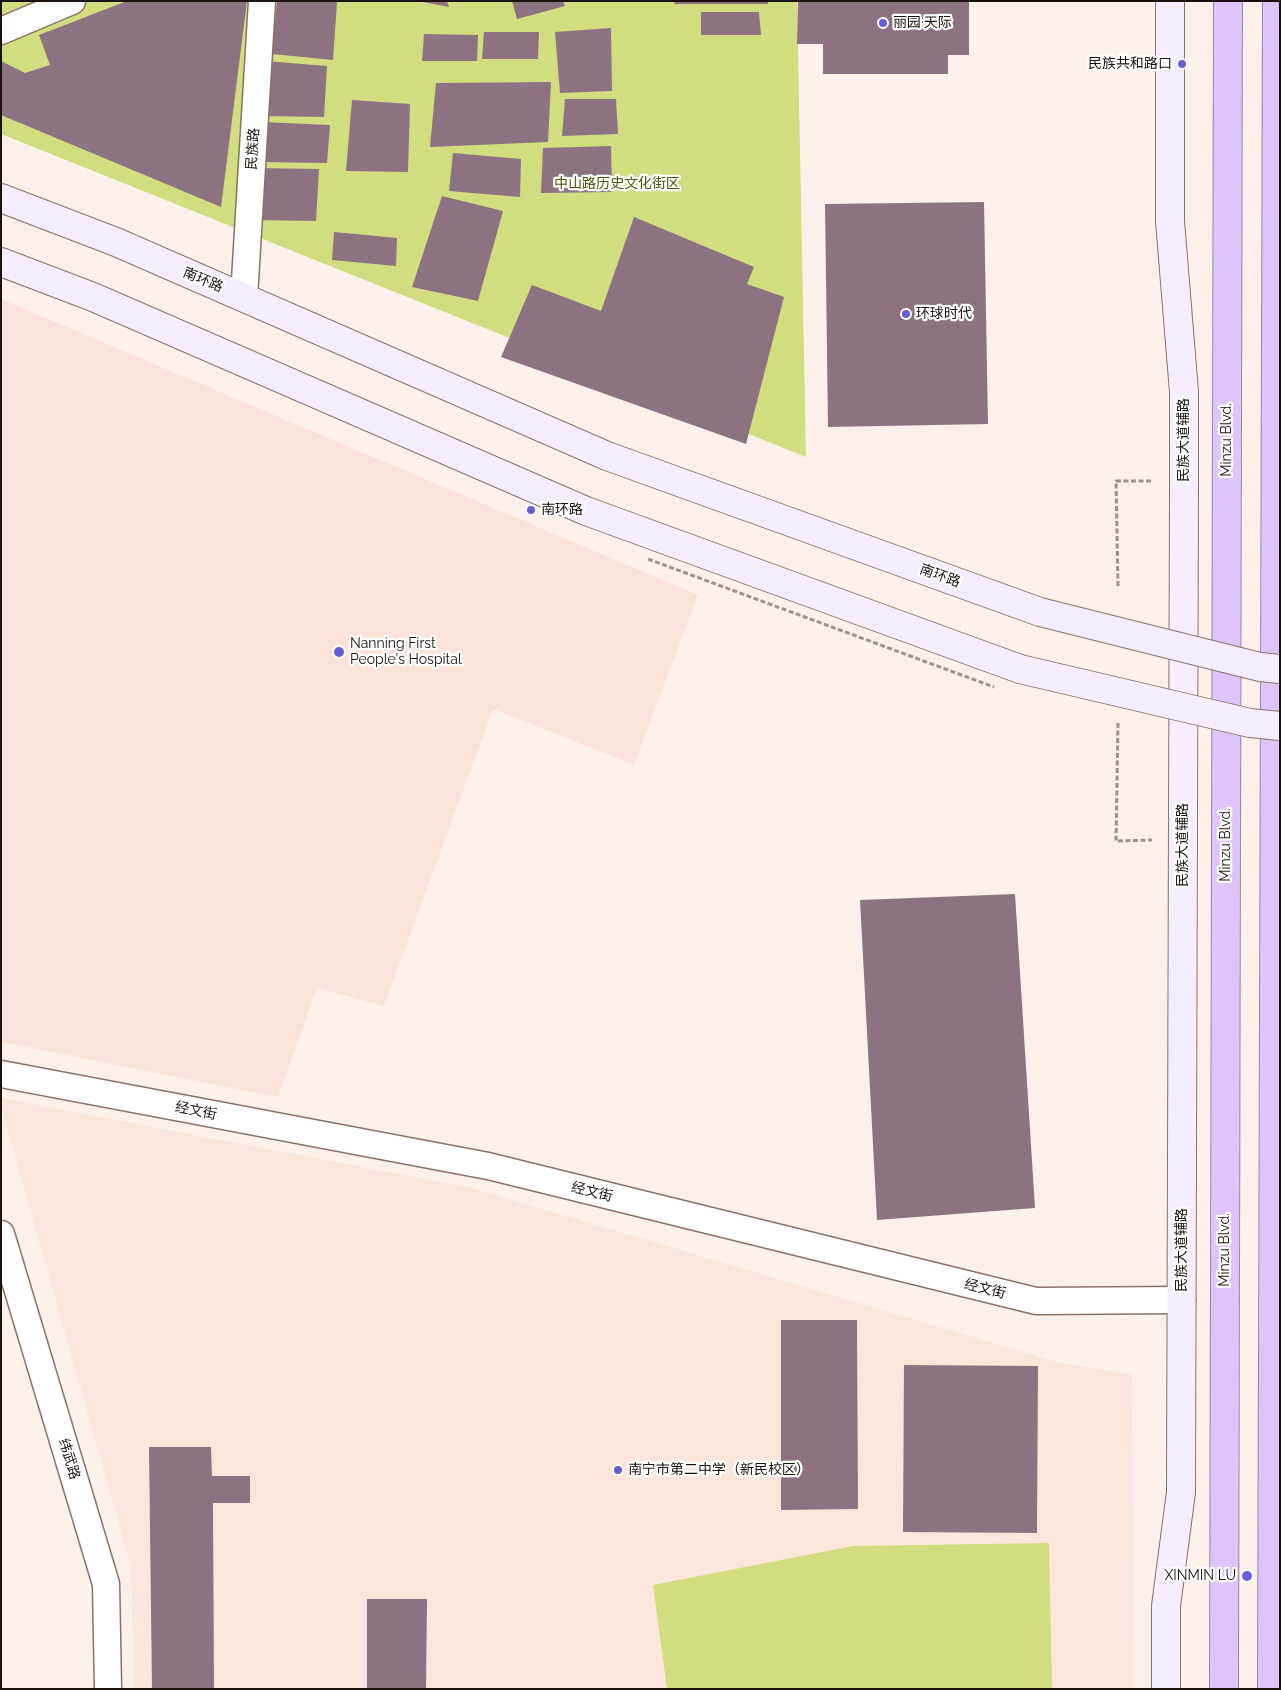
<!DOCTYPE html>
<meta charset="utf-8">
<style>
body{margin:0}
#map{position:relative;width:1281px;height:1690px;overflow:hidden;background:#fcf0eb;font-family:Raleway,sans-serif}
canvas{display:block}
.frame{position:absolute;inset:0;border:2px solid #1b110d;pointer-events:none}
</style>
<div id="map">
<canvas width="1281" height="1690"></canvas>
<div class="frame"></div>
</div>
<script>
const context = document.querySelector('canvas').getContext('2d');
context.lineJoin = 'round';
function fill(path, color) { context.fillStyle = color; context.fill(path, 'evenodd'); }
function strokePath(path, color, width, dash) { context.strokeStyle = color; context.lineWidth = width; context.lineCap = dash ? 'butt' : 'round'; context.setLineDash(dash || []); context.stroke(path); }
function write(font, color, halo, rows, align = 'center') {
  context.font = font + ' Raleway,"Noto Sans SC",sans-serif'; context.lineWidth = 4.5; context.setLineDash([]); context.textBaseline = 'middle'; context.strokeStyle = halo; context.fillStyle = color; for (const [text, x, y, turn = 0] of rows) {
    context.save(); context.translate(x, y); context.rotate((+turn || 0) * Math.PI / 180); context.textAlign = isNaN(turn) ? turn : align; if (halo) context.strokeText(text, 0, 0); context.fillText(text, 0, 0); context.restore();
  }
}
fill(new Path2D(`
 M1,1098L472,1188L1060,1363L1132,1374L1134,1689H134L131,1567L1,1107Z`), '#fce5db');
fill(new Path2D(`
 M1,299L698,595L634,765L493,709L384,1006L317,988L278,1097L1,1042Z`), '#fce3da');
fill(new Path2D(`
 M1,1H797L806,457L1,134Z
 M1049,1543L1052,1689H667L653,1585L853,1546Z`), '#d1dd7e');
fill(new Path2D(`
 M127,1H247L221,207L1,115V61L25,73L50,65L39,35Z
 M277,1L337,2L333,60L272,54Z
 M423,1H447L449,7L423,2Z
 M512,1H563L565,6L517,19Z
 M675,1H768V4H674Z
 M798,1H969V55H948V74H823V44H797Z
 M701,12H759L761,35H701Z
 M611,28L612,91L560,93L555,32Z
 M484,32H539L538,59H482Z
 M424,34L478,35L477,61H422Z
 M266,61L327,66L324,117L261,116Z
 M551,82L548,142L430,147L436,83Z
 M565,99H616L618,134L562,136Z
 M352,100L410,104L408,172L346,171Z
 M262,122L330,125L327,163L259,162Z
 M611,146L612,192L541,193L543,148Z
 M453,153L521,159L520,197L449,191Z
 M259,168L319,169L316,221L254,220Z
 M442,196L503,211L478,301L412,287Z
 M984,202L988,424L828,427L825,204Z
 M634,217L754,267L747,284L784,297L746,444L501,357L532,285L601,311Z
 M334,232L397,238L396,266L332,260Z
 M1015,894L1035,1208L877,1220L860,900Z
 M781,1320H857L858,1509L781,1510Z
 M904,1365L1038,1366L1037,1533L903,1532Z
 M149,1447H211L212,1476H250V1503H213L214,1689H152Z
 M367,1599H427L426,1689H367Z`), '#8d7381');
const street = new Path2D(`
 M1,31L72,1
 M244,297L262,1
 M1,1074L488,1166L1036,1301L1182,1300
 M1,1234L106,1584L108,1689`);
const secondary = new Path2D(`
 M1,198L116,242L607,456L1040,612
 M1,262L93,297L586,511L1020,669
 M1166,1689V1606L1181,1492L1184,481V392L1170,221V1`);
const highway = new Path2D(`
 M1224,1689L1228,1
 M1272,1689L1277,1`);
strokePath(street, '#8c7166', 29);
strokePath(secondary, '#8c7166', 30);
strokePath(highway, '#9a85a7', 30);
strokePath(new Path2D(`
 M1118,586L1116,481H1153
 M1118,723L1116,841L1152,840`), '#9e928e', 3, [5, 2.5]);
strokePath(street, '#fff', 26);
strokePath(secondary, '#f5edfe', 28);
strokePath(highway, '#dec4fa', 28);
const secondaryBridge = new Path2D(`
 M1040,612L1260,667L1280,669
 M1020,669L1250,723L1280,726`);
strokePath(secondaryBridge, '#8c7166', 30, []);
strokePath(new Path2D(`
 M648,559L994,687`), '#9e928e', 3, [5, 2.5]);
strokePath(secondaryBridge, '#f5edfe', 28);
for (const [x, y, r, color] of [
 [883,23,5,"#665dd7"],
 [1182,64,5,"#665dd7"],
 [906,314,5,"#665dd7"],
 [531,510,5,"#665dd7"],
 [339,652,6,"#665dd7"],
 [618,1470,5,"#665dd7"],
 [1247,1576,6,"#665dd7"]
]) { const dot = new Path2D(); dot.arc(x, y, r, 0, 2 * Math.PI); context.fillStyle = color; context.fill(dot); strokePath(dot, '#fff', 2); }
write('14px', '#1b110d', '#fff', [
 ["丽园·天际",893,23],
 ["民族共和路口",1172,64,"right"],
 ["环球时代",916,314],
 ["南环路",541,510],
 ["Nanning First",350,644],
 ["People's Hospital",350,660],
 ["南宁市第二中学（新民校区）",628,1470],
 ["XINMIN LU",1236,1576,"right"]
], 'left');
write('14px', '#1b110d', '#fff', [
 ["民族路",253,149,-86],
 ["南环路",203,280,23],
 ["民族大道辅路",1184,440,-90],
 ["Minzu Blvd.",1227,440,-90],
 ["南环路",940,576,20],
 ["民族大道辅路",1183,845,-90],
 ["Minzu Blvd.",1226,845,-90],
 ["经文街",196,1111,11],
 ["经文街",592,1192,14],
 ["民族大道辅路",1182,1250,-90],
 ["Minzu Blvd.",1225,1250,-90],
 ["经文街",985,1289,14],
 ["纬武路",69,1459,73]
]);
write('14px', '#4e5507', '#fff', [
 ["中山路历史文化街区",617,184]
]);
</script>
